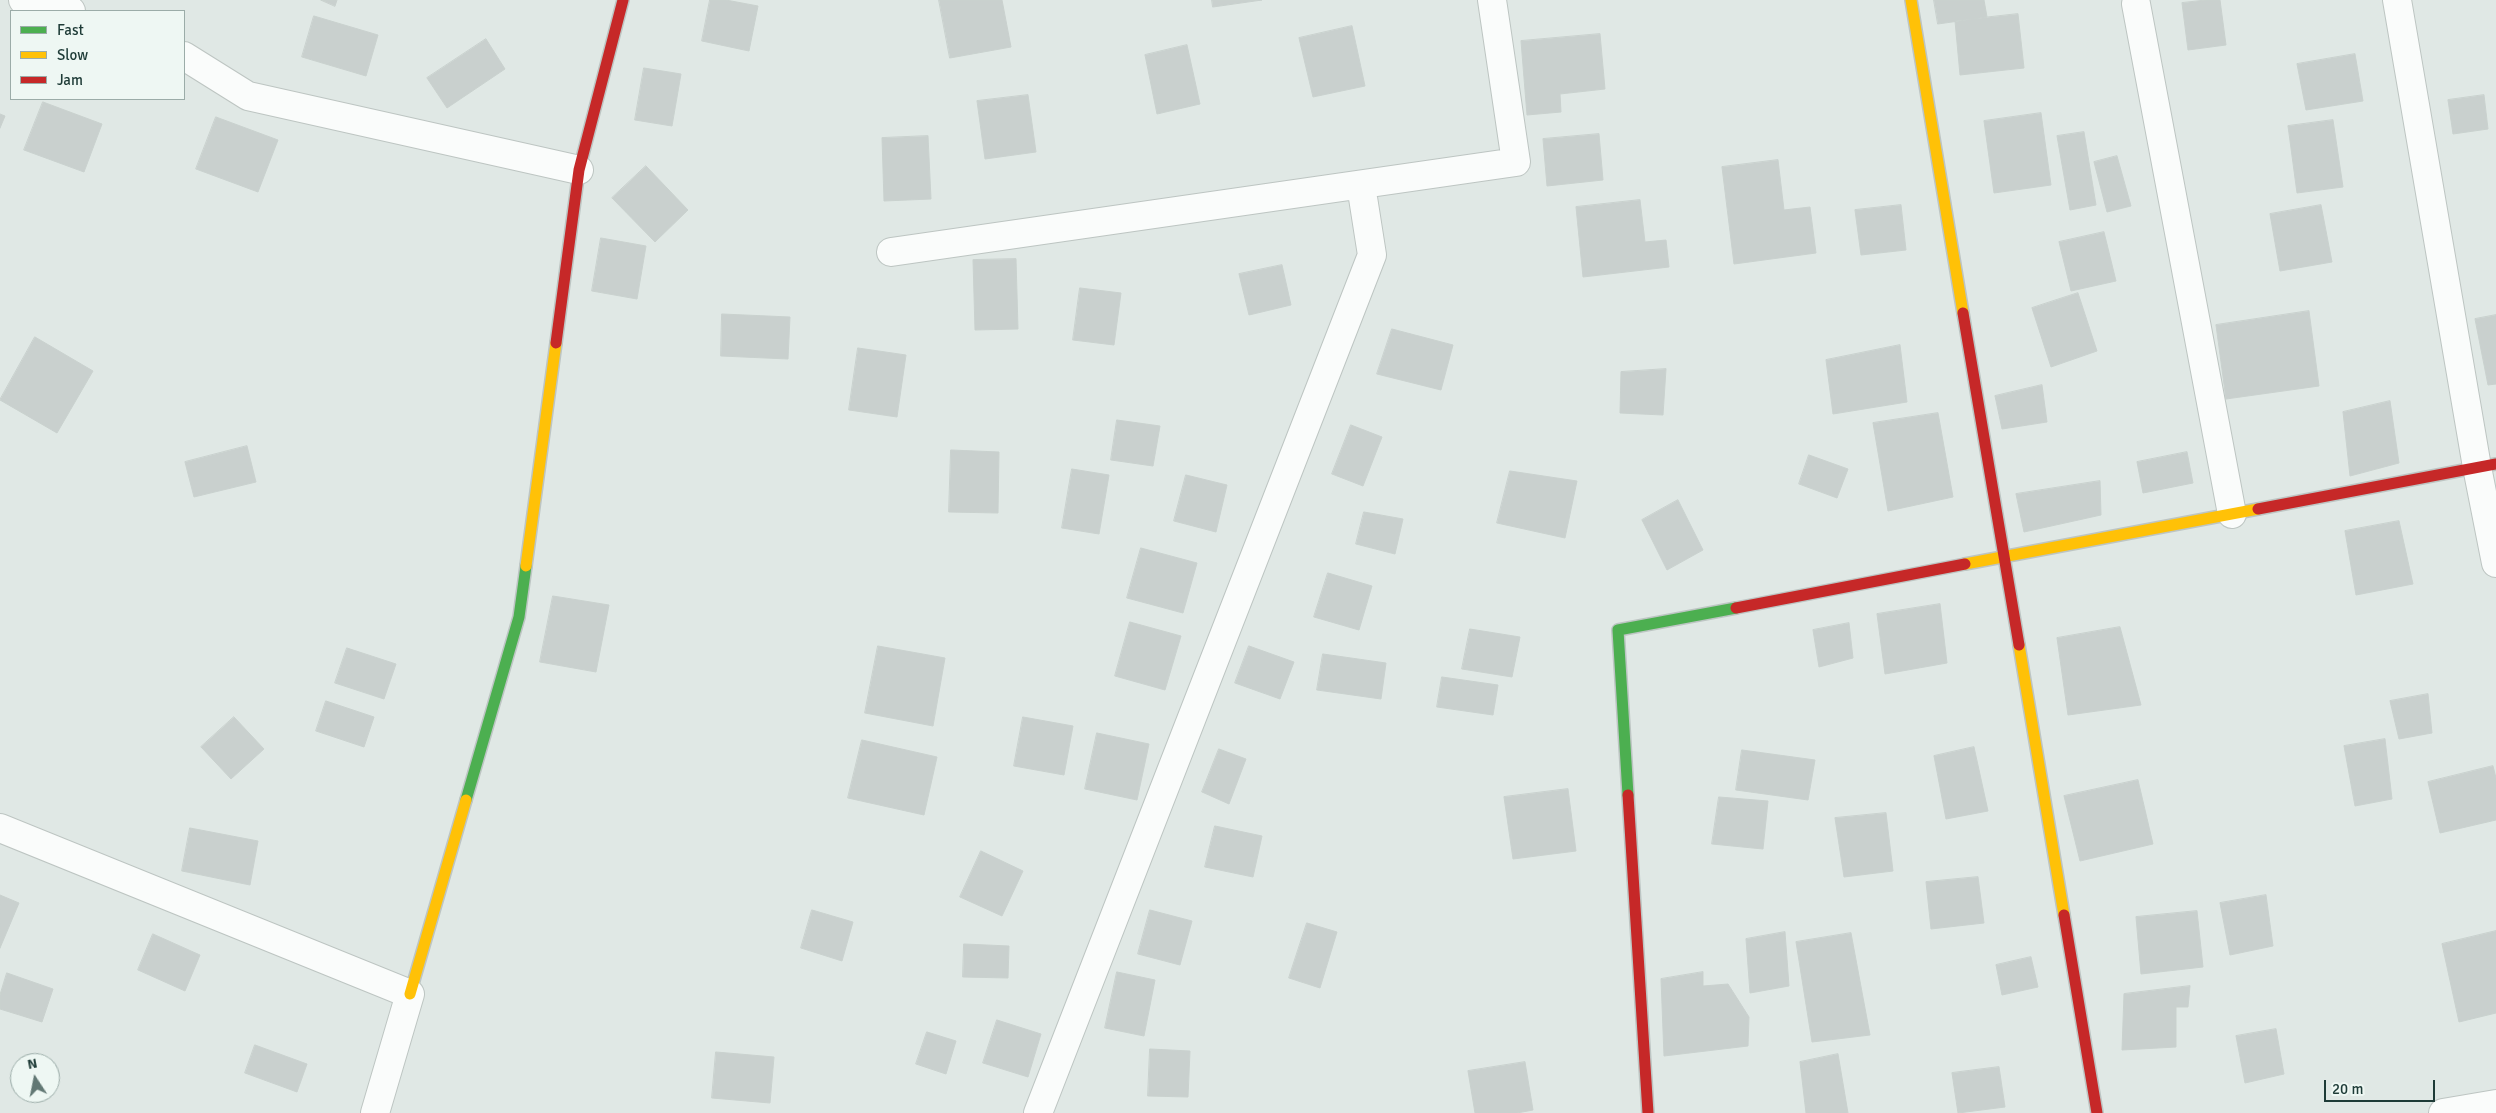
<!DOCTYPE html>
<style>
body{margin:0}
#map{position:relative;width:2496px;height:1113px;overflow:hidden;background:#e0e8e5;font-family:Signika,sans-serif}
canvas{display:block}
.legend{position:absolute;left:10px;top:10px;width:175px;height:90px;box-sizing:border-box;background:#eef7f3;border:1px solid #9baca8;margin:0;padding:6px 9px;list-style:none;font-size:15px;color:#1e3b37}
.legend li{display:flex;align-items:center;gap:10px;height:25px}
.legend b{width:25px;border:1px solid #9baca8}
.north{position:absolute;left:10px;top:1053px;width:50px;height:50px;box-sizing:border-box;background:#eef7f3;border:1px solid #9baca8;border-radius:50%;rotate:349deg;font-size:14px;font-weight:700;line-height:20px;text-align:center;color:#1e3b37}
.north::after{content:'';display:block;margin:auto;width:18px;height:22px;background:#627874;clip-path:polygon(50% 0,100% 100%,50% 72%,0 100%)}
.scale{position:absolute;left:2324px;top:1080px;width:111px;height:22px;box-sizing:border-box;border:2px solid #1e3b37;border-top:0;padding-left:6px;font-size:15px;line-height:18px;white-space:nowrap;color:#1e3b37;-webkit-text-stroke:4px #eef7f3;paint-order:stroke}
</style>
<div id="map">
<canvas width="2496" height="1113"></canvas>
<ul class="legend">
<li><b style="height:6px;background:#4caf50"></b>Fast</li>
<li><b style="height:6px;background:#ffc107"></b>Slow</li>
<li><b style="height:6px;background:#c62828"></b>Jam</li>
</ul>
<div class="north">N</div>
<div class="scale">20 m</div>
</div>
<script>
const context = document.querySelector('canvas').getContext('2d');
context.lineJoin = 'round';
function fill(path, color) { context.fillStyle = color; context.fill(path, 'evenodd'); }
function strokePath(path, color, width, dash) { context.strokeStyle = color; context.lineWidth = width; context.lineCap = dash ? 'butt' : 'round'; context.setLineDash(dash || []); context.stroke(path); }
const building = new Path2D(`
 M321,0H337L335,6Z
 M710,0H726L758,6L749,51L702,41Z
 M939,0H1002L1011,47L950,58Z
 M1212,0H1262L1213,7Z
 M1934,0H1984L1987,17L1938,24Z
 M2206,0H2220L2226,45L2188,50L2182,3Z
 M2018,14L2024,68L1960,75L1955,21Z
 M314,16L378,35L366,76L302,57Z
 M1352,26L1365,86L1313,97L1299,38Z
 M1600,34L1605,89L1560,94L1561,112L1527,115L1521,41Z
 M486,39L505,69L447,108L427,78Z
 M1187,45L1200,104L1157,114L1145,55Z
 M2355,54L2363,101L2306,110L2297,64Z
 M644,68L681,74L672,126L635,120Z
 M1028,95L1036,152L985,159L977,101Z
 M2484,95L2488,129L2453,134L2448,100Z
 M43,102L102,124L84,172L24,150Z
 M2041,113L2051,185L1994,193L1984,121Z
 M0,114L5,116L0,128Z
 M216,117L278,140L258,192L196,169Z
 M2333,120L2343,187L2297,193L2288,126Z
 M2084,132L2096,205L2070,210L2057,136Z
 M1599,134L1603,180L1547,186L1543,139Z
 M928,136L931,199L884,201L882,138Z
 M2117,156L2131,206L2107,212L2094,162Z
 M1778,160L1784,210L1810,207L1816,253L1734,264L1722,167Z
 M646,166L688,210L655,242L612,198Z
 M1640,200L1645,242L1666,240L1669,267L1583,277L1576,207Z
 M1901,205L1906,250L1861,255L1855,210Z
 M2321,205L2332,262L2280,271L2270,214Z
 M2104,232L2116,281L2071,291L2059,242Z
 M601,238L646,246L637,299L592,291Z
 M1016,259L1018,329L975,330L973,260Z
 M1282,265L1291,305L1249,315L1239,274Z
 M1080,288L1121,293L1114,345L1073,340Z
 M2078,293L2097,351L2051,367L2032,308Z
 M2309,311L2319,386L2226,399L2216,325Z
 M722,314L790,317L788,359L721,356Z
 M2496,315V384L2488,385L2475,319Z
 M1392,329L1453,345L1441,390L1377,374Z
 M35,337L93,371L57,433L0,400Z
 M1900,345L1907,402L1833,414L1826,360Z
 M858,348L906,355L897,417L849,410Z
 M1666,369L1663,415L1620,413L1621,372Z
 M2042,385L2047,422L2002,429L1995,396Z
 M2390,401L2399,463L2350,476L2343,412Z
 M1938,413L1953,497L1888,511L1873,423Z
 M1117,420L1160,426L1153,466L1111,460Z
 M1351,425L1382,437L1363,486L1332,474Z
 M247,446L256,482L194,497L185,462Z
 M951,450L999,452L998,513L949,512Z
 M2187,452L2193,483L2143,493L2137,462Z
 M1809,455L1848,469L1837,498L1799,484Z
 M1072,469L1109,475L1099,534L1062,528Z
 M1510,471L1577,481L1565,538L1497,523Z
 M1186,475L1227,485L1216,532L1174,521Z
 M2100,481L2101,515L2024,532L2016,494Z
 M1678,500L1703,550L1667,570L1642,520Z
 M1364,512L1403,519L1395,554L1356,544Z
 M2399,521L2413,584L2356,595L2345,531Z
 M1141,548L1197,563L1183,613L1127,598Z
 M1328,573L1372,586L1359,630L1314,617Z
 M553,596L609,605L596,672L540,662Z
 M1940,604L1947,663L1885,674L1877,614Z
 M1130,622L1181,636L1165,690L1115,676Z
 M1849,623L1853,658L1819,667L1813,630Z
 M2120,627L2141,705L2068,715L2057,638Z
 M1470,629L1520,637L1512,677L1462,669Z
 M878,646L945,658L933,726L865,713Z
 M1249,646L1294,662L1280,699L1235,683Z
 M347,648L396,664L384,699L335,683Z
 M1323,654L1386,663L1381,699L1317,690Z
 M1442,677L1498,685L1493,715L1437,707Z
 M2428,694L2432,733L2399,739L2390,701Z
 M326,701L374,717L364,747L316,731Z
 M234,717L264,749L231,779L201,747Z
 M1023,717L1073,726L1064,775L1014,766Z
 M1097,733L1149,744L1137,800L1085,789Z
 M2385,739L2392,799L2355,806L2344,746Z
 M862,740L937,757L924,815L848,798Z
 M1974,747L1988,811L1946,819L1934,756Z
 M1219,749L1246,759L1229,804L1202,792Z
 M1742,750L1815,760L1808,800L1736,790Z
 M2493,766L2496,778V820L2440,833L2428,782Z
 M2138,780L2153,844L2080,861L2064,796Z
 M1568,789L1576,851L1513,859L1504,797Z
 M1719,797L1768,801L1763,849L1712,844Z
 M1886,813L1893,871L1844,877L1835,818Z
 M1215,826L1262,836L1253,877L1205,867Z
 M190,828L258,841L250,885L182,871Z
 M981,851L1023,871L1002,916L960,897Z
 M1978,877L1984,923L1931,929L1926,882Z
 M0,895L19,903L0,948Z
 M2266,895L2273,946L2230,955L2220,903Z
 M812,910L853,922L842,961L801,948Z
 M1150,910L1192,921L1180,965L1138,954Z
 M2197,911L2203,967L2141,974L2136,917Z
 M1307,923L1337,932L1320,988L1289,978Z
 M2496,931V1013L2459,1022L2442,944Z
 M1785,932L1789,986L1750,993L1746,939Z
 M1851,933L1870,1035L1812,1042L1796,942Z
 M153,934L200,955L185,991L138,970Z
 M964,944L1009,946L1008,978L963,977Z
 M2031,957L2038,987L2002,995L1996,965Z
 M1117,972L1155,980L1144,1036L1105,1028Z
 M1703,972V986L1728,984L1749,1017L1748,1046L1664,1056L1661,979Z
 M7,973L53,989L42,1022L0,1009V995Z
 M2190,986L2188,1007H2176V1047L2122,1050L2124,994Z
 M997,1020L1041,1034L1028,1077L983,1063Z
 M2276,1029L2284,1074L2245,1083L2236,1036Z
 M927,1032L956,1041L946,1074L916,1064Z
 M255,1045L307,1064L297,1092L245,1073Z
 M1150,1049L1190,1051L1188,1097L1148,1096Z
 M716,1052L774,1057L770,1103L712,1098Z
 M1838,1054L1848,1113H1806L1800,1062Z
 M1525,1062L1533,1110L1517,1113H1475L1468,1071Z
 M1999,1067L2005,1107L1958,1113L1952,1073Z`);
fill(building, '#c9d0ce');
strokePath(building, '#c9d1ce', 1);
const street = new Path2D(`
 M23,0L71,11
 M2397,0L2477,467L2496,563
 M2136,4L2232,514
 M184,56L248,96L579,170
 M891,252L1516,162L1492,0
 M0,828L410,994L375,1113
 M1038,1113L1372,255L1361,185
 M2443,1113L2496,1104`);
const fast = new Path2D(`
 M1628,795L1618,630L1736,608
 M466,800L519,617L526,566`);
const slow = new Path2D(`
 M1911,0L1963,313
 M1965,564L2258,509
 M526,566L556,343
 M2019,645L2064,915
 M410,994L466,800`);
const jam = new Path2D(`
 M1963,313L2019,645
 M556,343L579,170L623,0
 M2258,509L2496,464
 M1736,608L1965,564
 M1628,795L1648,1113
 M2064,915L2097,1113`);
strokePath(street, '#bdc5c2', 30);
strokePath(fast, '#bdc5c3', 14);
strokePath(slow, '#bdc5c3', 14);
strokePath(jam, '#bdc5c3', 14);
strokePath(street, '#fafcfb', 28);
strokePath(fast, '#4caf50', 11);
strokePath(slow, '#ffc107', 11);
strokePath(jam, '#c62828', 11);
</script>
